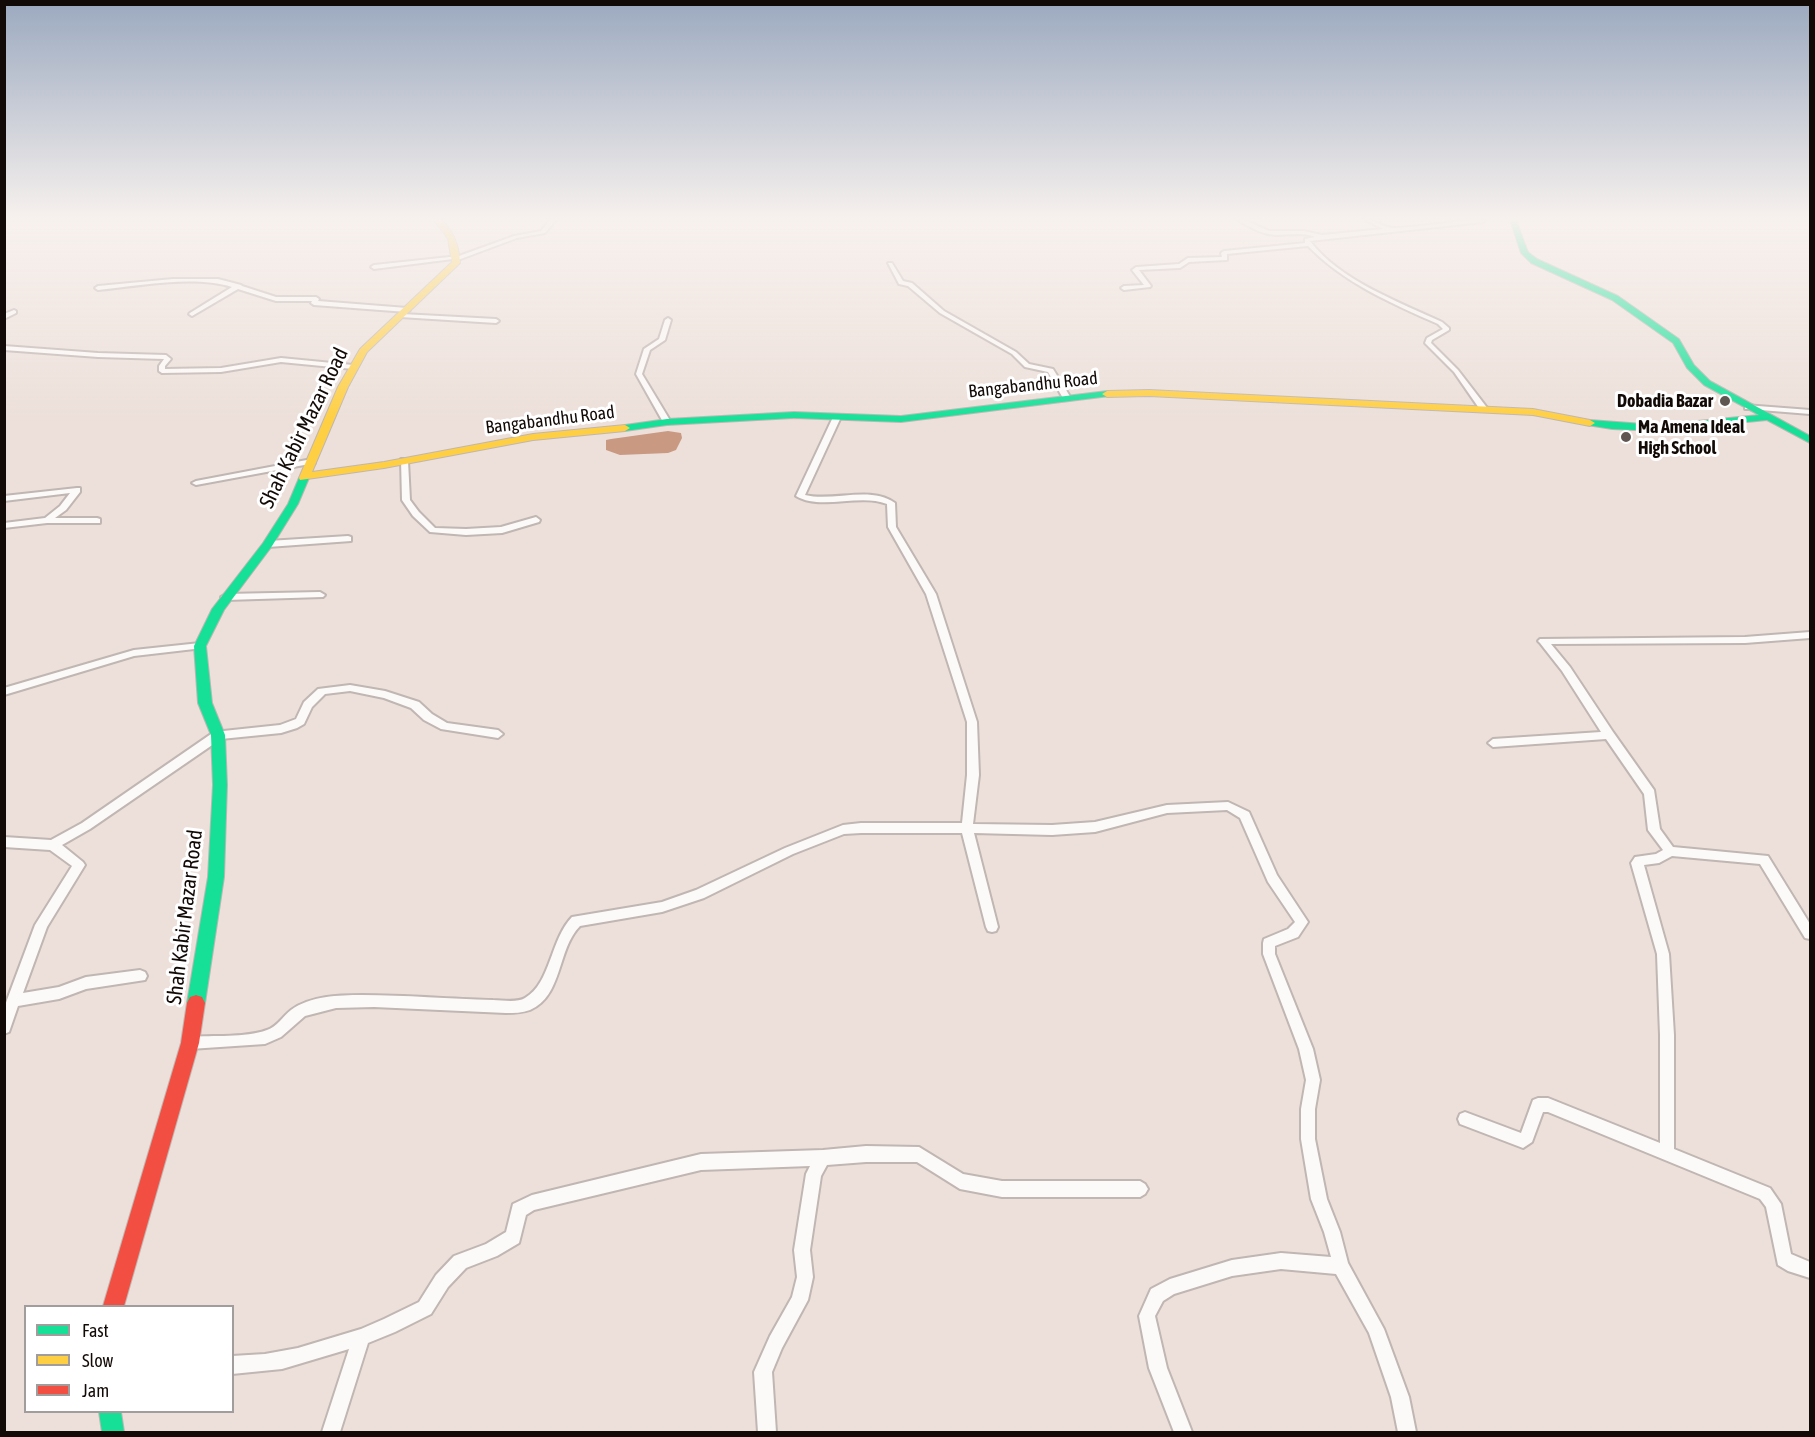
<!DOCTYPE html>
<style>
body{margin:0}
#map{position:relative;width:1815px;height:1437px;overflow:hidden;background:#ede0da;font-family:"Asap Condensed",sans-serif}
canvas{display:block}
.frame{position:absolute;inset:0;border:6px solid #120a07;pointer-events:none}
.legend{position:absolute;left:24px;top:1305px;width:210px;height:108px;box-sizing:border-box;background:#fff;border:2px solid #a09d9c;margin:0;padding:8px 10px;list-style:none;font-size:18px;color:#120a07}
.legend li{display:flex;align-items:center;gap:12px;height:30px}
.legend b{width:30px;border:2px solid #a09d9c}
</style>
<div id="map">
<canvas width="1815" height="1437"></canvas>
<div class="frame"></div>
<ul class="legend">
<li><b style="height:8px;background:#16e098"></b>Fast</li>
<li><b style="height:8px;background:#ffcf43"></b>Slow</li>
<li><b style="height:8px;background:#f24e42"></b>Jam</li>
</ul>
</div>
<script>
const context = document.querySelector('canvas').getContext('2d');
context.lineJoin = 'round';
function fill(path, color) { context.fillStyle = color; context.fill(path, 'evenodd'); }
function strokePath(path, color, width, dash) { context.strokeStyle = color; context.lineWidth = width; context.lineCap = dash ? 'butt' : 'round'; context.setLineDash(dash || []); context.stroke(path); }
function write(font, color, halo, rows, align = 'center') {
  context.font = font + ' "Asap Condensed",sans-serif'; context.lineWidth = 6; context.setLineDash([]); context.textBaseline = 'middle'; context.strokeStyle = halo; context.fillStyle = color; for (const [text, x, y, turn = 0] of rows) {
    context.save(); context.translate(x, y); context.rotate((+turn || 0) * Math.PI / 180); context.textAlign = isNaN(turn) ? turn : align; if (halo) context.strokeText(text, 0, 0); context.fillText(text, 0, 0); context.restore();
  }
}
fill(new Path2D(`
 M668,431L681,433L682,438L676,450L668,453L620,455L606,450V440L611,439Z`), '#c99982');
const street = new Path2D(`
 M550,220H556L545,233L517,238L458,260L453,259L374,269L371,267L374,265L459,256L514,236L541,231Z
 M1238,220H1245L1269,231H1304L1322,235L1383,229L1366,220C1376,220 1384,228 1394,228C1424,227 1455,220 1486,220L1483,222L1310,241C1339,280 1399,302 1442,322L1449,328V330L1432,340L1431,343L1458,370L1488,409L1487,411H1481L1454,372L1425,343L1427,338L1443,329L1438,324C1391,303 1344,283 1308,246L1227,254V260L1189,262L1180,268L1139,270L1151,286L1150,287L1124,290L1121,288L1124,286L1144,285L1132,270L1136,267L1179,264L1188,258L1222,257L1221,253L1224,251L1305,243V239L1315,237C1302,232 1289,235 1275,235C1262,234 1249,227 1238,220Z
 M888,263H892L903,281L912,283L944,311L1016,352L1029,364L1053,369L1071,398L1070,400H1064L1048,372L1025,367L1012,354L940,313L908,286L899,284Z
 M173,279H218L241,285L242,286L276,297H316L319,299L318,301L407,308L410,310L407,312L314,305L311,303L312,301H276L238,289L192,316L189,314L190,313L232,287C193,275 139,286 98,290L95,288L98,286Z
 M14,310L16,311V313L4,319V314Z
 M402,314L496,319L499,321L496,323L400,317L399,316Z
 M668,318L671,320L665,340L650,350L642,374L671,422L667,424L663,422L636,374L644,349L659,339L665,320Z
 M4,346L98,353L166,355L171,359L165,366V369L221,368L281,358L353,365L356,367L353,369L281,362L221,372L162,373L159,371V366L164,359L98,357L4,350Z
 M1745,405L1810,410V414L1748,409H1745Z
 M834,415L841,417L805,495C833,502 871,485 895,503L896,527L936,594L977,722L979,775L973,824L1052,825L1095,822L1167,805L1228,802L1249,812L1277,875L1308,922L1298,937L1275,946V954L1313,1049L1320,1080L1315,1109V1139L1327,1199L1340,1232L1348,1263L1384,1329L1409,1397L1416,1432H1398L1391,1397L1369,1333L1336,1274L1281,1269L1232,1276L1174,1294L1163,1301L1155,1316L1167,1368L1192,1432H1174L1149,1368L1139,1316L1151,1289L1170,1279L1232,1260L1281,1253L1331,1257L1324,1232L1311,1199L1301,1139V1109L1306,1080L1299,1049L1263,954V943L1264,939L1288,929L1295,922L1268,882L1240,818L1227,810L1167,813L1095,832L1052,835L974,833L998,927L996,931L992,932L988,931L986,927L962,833H861L844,834L793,854L704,898L662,912L580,926C557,949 563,996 530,1010C522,1013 514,1013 506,1013L374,1007L336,1008L305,1016L281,1037L265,1044L190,1049L185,1048L183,1043L185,1038L190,1037C213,1035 245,1038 267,1030C277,1027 283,1016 291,1010C310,996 339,995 362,995C406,995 450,999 493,1000C502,1000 517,1003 525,998C551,983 550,940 572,917L662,902L696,890L785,848L843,825L861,823H962L967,775V722L926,594L888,527L887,504C859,493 821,511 796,496Z
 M312,459H315V463L196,485L192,483L196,481Z
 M401,459H404L408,461L410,500L419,512L435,528L466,529L501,527L536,517L540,520L539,522L502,533L466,535L430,532L413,516L402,500Z
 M77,488H80V492L66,510L55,518H97L100,519V523H47L4,528V523L45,518L60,506L70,493L4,501V496Z
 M348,536L351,537V541L268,547L264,544L268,541Z
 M320,592L325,595L323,597L226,600L221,597L226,594Z
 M1810,632V638L1745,643L1551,644L1570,667L1613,732L1654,790L1660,829L1673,847L1768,856L1810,924V939L1805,938L1760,864L1672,856L1659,863L1644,865L1669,954L1674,1035V1149L1770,1188L1781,1204L1791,1254L1810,1262V1278L1788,1271L1778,1265L1766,1207L1760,1199L1548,1112H1543L1532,1142L1523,1148L1460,1124L1458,1119L1460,1114L1465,1112L1521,1133L1533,1100L1538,1098H1548L1660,1143V1035L1657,954L1631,863L1635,857L1656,854L1663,850L1648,830L1644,794L1606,739L1493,747L1488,743L1493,739L1601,732L1562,671L1540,643L1538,641L1540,639L1745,637Z
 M200,643L205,646L203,648L134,656L4,695V688L134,650Z
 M350,685L385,691L419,702L432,714L447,723L498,730L503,734L498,738L441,729L424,720L411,708L384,698L350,691L325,694L312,707L304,724L297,728L281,733L221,739L90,829L62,845L83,862L85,865L47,927L23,993L59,987L86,977L140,970L145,972L147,976L145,980L86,989L59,999L18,1006L9,1032L4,1034V1008L35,925L72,866L50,850L4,847V837L51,840L82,823L214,732L280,725L296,719L304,702L318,689Z
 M866,1146L919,1147L963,1174L1002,1181H1140L1145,1184L1148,1189L1145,1194L1140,1197H1002L960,1189L917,1162H866L827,1165L821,1176L810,1250L813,1277L808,1300L782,1348L772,1372L776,1432H758L754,1372L770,1336L792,1297L797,1277L794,1250L806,1174L810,1166L701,1170L534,1210L526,1215L519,1243L497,1256L466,1268L448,1287L431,1314L395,1332L368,1343L340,1432H322L349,1349L282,1369L232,1374V1356L265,1354L298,1348L361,1329L384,1319L419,1302L436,1275L454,1256L486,1244L506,1232L513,1204L532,1195L701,1154L823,1150Z`);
const fast = new Path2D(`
 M1510,220H1516L1528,252L1537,259L1618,296L1679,339L1694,365L1710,381L1810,436V443L1767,420L1657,431L1612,429L1587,425L1585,423L1590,420L1657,425L1759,415L1704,385L1687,368L1673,343L1612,300L1531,263L1521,253Z
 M1107,391L1110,392V396L901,422L794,418L667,425L625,431L620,428L625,425L667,419L794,412L901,416Z
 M304,475L309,478L298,504L272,546L224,610L206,646L212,703L225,735L227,785L224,877L205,1003L202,1009L196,1011L190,1009L187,1003L208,877L213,785L211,735L198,703L194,646L212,609L263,543L288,504L299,478Z
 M99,1412H121L124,1432H102Z`);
const slow = new Path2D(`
 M434,220H441C454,231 459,246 460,263L367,352L348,387L312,472L384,462L533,434L625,425L630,428L625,431L533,440L384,468L300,480L299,478L338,387L360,349L452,262L448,239Z
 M1149,390L1533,409L1590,420L1595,423L1590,426L1533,415L1149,396L1107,397L1102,394L1107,391Z`);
const jam = new Path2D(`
 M196,995L202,997L205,1003L199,1043L124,1306H103L181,1043L187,1003L190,997Z`);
strokePath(street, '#c0b6b2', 4);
strokePath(fast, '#c0b6b2', 2);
strokePath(slow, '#c0b6b2', 2);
strokePath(jam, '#c0b6b2', 2);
fill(street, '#fcfaf9');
fill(fast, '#16e098');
fill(slow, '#ffcf43');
fill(jam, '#f24e42');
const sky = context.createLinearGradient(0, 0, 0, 421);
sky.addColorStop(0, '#9ba9bf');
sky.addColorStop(0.52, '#f7f1ee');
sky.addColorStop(1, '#f7f1ee00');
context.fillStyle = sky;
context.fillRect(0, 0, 1815, 421);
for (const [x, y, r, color] of [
 [1725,401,6,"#5f5551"],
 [1626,437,6,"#5f5551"]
]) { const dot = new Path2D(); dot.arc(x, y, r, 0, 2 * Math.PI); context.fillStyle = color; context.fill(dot); strokePath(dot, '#fff', 2); }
write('18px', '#120a07', '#fff', [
 ["Bangabandhu Road",1033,385,-6],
 ["Bangabandhu Road",550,420,-7]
]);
write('bold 18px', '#120a07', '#fff', [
 ["Dobadia Bazar",1713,401],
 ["Ma Amena Ideal",1638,427,"left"],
 ["High School",1638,448,"left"]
], 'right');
write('21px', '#120a07', '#fff', [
 ["Shah Kabir Mazar Road",304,428,-64],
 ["Shah Kabir Mazar Road",185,917,-83]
]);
</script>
